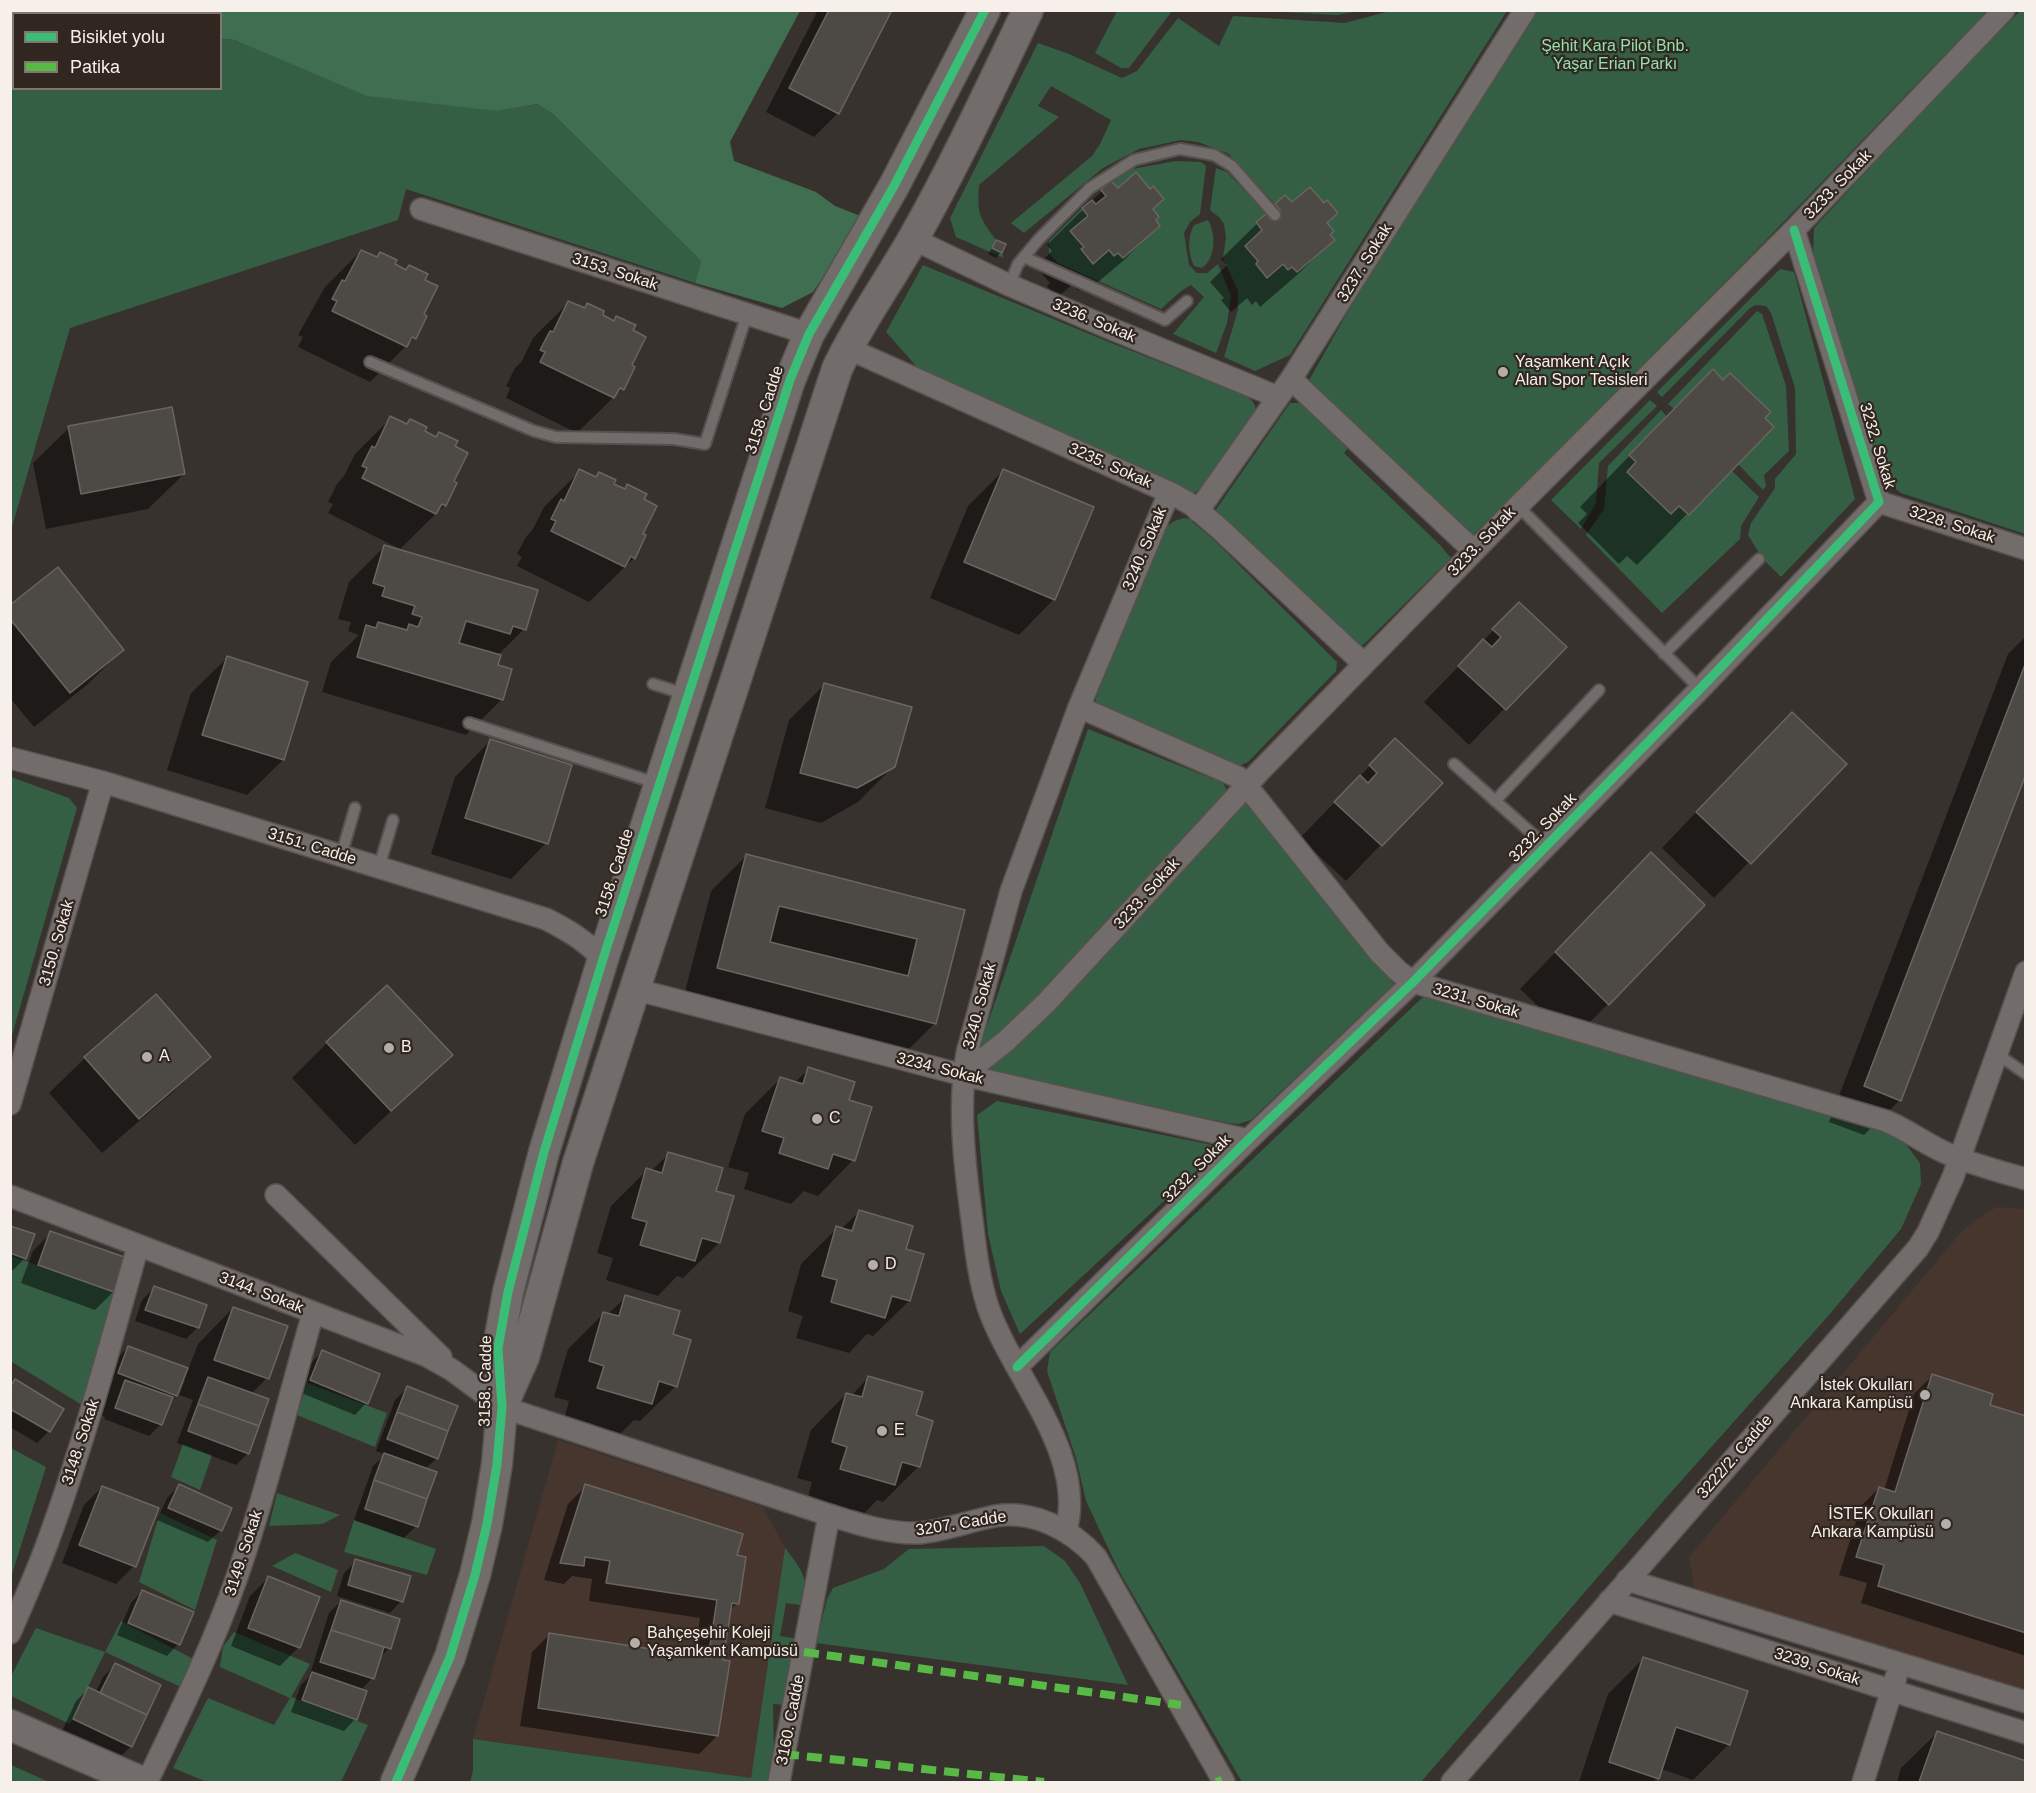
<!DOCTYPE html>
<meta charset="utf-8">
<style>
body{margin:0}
#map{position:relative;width:2036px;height:1793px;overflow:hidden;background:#38322e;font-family:Arial,sans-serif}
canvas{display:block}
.frame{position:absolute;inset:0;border:12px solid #f6efea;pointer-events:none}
.legend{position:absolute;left:12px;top:12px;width:210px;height:78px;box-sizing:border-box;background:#312720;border:2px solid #807771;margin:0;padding:8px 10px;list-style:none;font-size:18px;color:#f6efea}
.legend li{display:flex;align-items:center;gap:12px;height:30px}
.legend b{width:30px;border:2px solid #807771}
</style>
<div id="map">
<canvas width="2036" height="1793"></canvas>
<div class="frame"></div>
<ul class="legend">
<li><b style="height:8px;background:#3abd76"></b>Bisiklet yolu</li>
<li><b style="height:8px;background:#58b947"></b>Patika</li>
</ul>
</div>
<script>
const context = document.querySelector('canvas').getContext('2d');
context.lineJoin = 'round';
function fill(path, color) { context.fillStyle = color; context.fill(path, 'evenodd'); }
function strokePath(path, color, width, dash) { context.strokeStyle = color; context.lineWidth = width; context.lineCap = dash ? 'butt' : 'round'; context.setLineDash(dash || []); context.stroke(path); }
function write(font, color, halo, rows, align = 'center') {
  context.font = font + ' Arial,sans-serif'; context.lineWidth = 4.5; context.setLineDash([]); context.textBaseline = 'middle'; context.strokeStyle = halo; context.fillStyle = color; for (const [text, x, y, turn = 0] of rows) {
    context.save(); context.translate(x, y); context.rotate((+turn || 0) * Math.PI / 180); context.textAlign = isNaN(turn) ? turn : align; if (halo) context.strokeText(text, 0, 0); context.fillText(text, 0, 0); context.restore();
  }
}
fill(new Path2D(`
 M1997,1207L2025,1209V1694L1695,1592L1689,1557L1961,1232L1984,1214Z
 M558,1440L763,1507L785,1548L751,1778L473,1739Z`), '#47362e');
fill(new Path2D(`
 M11,11H33L38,13L14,14V88H220L221,39L235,40L497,111L537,104L553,114L701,261L695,283L406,189L398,220L70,328L11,530Z
 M1117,11H1172L1129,68H1121L1095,53Z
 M1266,11H1359L1337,15Z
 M1390,11H1507L1290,355L1255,371L1224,357L1238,310V291L1223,258L1226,238L1224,224L1220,218L1210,210L1216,168L1227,172L1266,214L1256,222L1262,230L1245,246L1258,261L1256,264L1267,277L1283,264L1288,270L1292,267L1297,272L1334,240L1330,235L1327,223L1338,213L1327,201L1324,203L1310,187L1292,202L1275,204L1229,154L1198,142L1181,140L1139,149L1103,168L1024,233L1011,223L1092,156L1100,144L1111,120L1051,86L1038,106L1059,117L979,185C977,214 979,217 996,240L992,248L1002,253L1004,258L956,237L950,218L1038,43L1069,54L1122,78L1137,71L1178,18L1219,46L1233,16L1345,23Z
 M1536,11H1987L1743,264L1471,537L1308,382C1379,256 1454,130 1536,11Z
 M2020,11H2025V534L1901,493L1882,478L1813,253L1814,228L1934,98Z
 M1176,161L1201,162L1206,166L1200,214L1190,222L1184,233L1189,265L1197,273H1207L1218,264L1231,296L1227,323L1216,353L1173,334L1204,297L1191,285L1181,291L1161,309L1058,263L1049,253V241L1082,208L1109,250L1114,256L1118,253L1123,258L1160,226L1156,220L1159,217L1153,209L1164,199L1153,186L1150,189L1136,173L1118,188L1111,181L1132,169Z
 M1208,220C1216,234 1216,258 1202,268L1194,266C1188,253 1187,238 1194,225Z
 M923,265L1104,340L1246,396C1254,401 1258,407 1254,416L1199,490L1192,494L930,378L917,367L886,332Z
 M1780,269L1794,272L1855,499L1781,577L1762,558L1748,535L1751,523L1775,488V479L1796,454L1795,388L1771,313L1766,306L1756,305L1750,308L1662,397L1657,392Z
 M1757,311L1762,314L1786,386L1789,451L1764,475L1766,486L1763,490L1738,464L1774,427L1765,418L1771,412L1730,373L1723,380L1713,369L1674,409L1668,404Z
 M1650,400L1657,406L1599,463L1596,503L1581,529L1551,500Z
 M1290,403H1300L1348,448L1344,453L1440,545L1450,557V559L1360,648L1215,511Z
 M1661,410L1667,417L1630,455L1636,462L1627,472L1671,514L1679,506L1689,515L1732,471L1759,497L1741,526L1740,539L1662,613L1586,535L1604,509L1608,466Z
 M1184,518L1189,519L1214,540L1337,662L1336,671L1248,762L1241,765L1234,764L1096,703V698L1152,556L1168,526L1174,521Z
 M1088,729L1223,783L1228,792L1250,803L1394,984L1251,1120L1238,1124L1229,1123L982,1071L979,1049Z
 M11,777L69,798L77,808L11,1039Z
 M1423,997L1699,1074L1898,1134L1920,1163L1921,1184L1901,1229L1829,1315L1665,1499L1421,1782H1242L1119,1571L1086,1501L1076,1458L1047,1371L1050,1352Z
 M997,1101L1217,1146V1152L1020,1334L1001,1291L988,1234L977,1115Z
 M11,1256L114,1292L82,1405L12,1362L11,1367Z
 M307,1383L387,1413L375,1447L297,1415Z
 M183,1444L212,1455L200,1490L171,1477Z
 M11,1448L46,1467L11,1577Z
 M277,1493L340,1515L322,1524L269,1526Z
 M160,1513L217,1540L195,1610L139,1582Z
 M354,1520L436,1549L427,1575L344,1552Z
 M1044,1546L1065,1561L1080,1583L1128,1685L816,1643L827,1599L833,1588L884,1569L909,1549Z
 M785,1548C801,1568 809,1579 806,1606L786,1603L780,1636L800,1639L787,1705L773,1704L774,1764L771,1782H470L473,1771V1739L751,1778Z
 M295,1553L338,1570L331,1592L272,1566Z
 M121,1621L195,1660L183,1688L105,1652L70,1724L11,1696L10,1678L36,1628L105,1652Z
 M234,1632L310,1664L291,1697L368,1725L341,1782H207L173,1768L208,1698L274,1725L290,1698L220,1667L223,1647Z
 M10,1765H11L49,1782H11Z`), '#345f44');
fill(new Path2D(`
 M33,11H800L730,142L734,161L816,192L835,206L863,217L813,292L782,308L695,283L701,261L553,114L537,104L497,111L367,96L235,40L221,39L220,14H38Z`), '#3f6e50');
fill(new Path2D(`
 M818,10H891L838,113L814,137L766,112Z
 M1117,190L1152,210L1154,220L1158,226L1123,261L1086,292L1082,287L1078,291L1073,284L1057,298L1047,286L1050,283L1036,267L1052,251L1047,245L1102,191Z
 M1291,204L1325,224L1328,235L1333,240L1297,275L1260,307L1256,301L1252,305L1247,298L1231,312L1221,300L1224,298L1210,282L1227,265L1221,259L1276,205Z
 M996,242L1001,252L996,258L988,254Z
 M361,251L375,258L380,254L405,271L409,267L423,280L422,315L414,338L370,382L298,347L303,337L298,335L325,287Z
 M569,302L583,309L588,305L601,316L612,322L617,317L631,331L630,366L622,389L577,433L506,398L510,388L506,386L515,368L522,361L533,338Z
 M391,418L405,425L410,421L423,432L435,438L439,433L453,447L452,482L445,505L400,549L328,513L333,504L328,502L337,484L344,476L355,454Z
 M1763,418L1772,427L1637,565L1627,556L1619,564L1578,523L1587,514L1580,507L1662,422Z
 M69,428L184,474L148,509L46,529L33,463Z
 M1004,470L1054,599L1019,635L930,598L968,506Z
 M580,471L594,478L599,473L612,484L623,490L628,486L641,535L634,558L589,602L517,566L522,557L517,554L526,537L533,529L544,507Z
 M384,547L524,629L499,654L496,666L502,699L466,735L322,692L331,662L359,635L348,631L351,622L338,619L349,582Z
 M1519,604L1564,647L1469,745L1424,702Z
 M10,607L122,650L87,685L34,727L10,698Z
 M2026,636V770L1900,1100L1864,1135L1829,1122L2008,654Z
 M227,658L283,760L247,795L167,770L191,693Z
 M824,685L894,766L858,802L821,823L765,808L789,720Z
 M1395,740L1440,783L1346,881L1300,838Z
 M490,741L546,843L511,879L431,854L455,777Z
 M1756,749L1844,764L1714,898L1662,848Z
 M746,856L964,912L934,1024L899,1059L682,1003L711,891Z
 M1615,890L1608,1004L1573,1039L1520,989Z
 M327,1043L451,1055L355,1145L292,1078Z
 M209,1057L173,1092L102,1153L49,1093L85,1058Z
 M809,1069L848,1101L853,1160L818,1196L804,1191L791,1204L744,1189L749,1173L728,1167L745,1114L780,1079L794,1083Z
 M669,1154L714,1192L719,1243L683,1278L677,1276L658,1296L606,1280L613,1258L597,1253L611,1206L647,1170L651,1171Z
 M859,1212L904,1250L909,1301L873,1336L867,1334L849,1353L796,1338L803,1316L788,1311L801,1264L837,1228L841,1229Z
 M10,1228L25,1258L13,1270L10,1269Z
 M51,1233L113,1292L95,1310L21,1283L33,1251Z
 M154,1288L198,1327L186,1339L135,1321L142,1300Z
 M626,1297L671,1335L676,1386L640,1421L634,1420L615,1439L563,1423L569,1401L554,1397L568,1349L604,1313L608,1314Z
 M233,1308L267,1378L251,1394L248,1453L236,1465L177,1443L193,1400L179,1395L185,1380L182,1379L176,1395L170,1401L161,1424L149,1436L104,1419L105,1417L83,1408L93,1383L128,1347L188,1370L198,1344Z
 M322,1352L366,1403L355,1415L299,1392L310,1364Z
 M1932,1376L1988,1406L2026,1418V1656L1861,1603L1867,1583L1839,1575L1861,1506L1879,1488L1884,1490L1914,1394Z
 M868,1378L914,1416L932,1422L918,1467L883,1502L877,1500L858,1520L806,1504L812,1482L797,1478L811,1430L846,1394L851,1396Z
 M10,1386L62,1409L49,1431L37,1443L10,1427Z
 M407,1388L437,1458L425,1469L416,1526L404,1538L354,1520L373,1466L385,1455L376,1451L395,1400Z
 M179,1486L230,1508L220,1531L208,1542L157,1520L167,1498Z
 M586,1486L735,1556L737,1603L729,1611L721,1661L717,1736L699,1754L520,1726L532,1652L550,1634L694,1657L700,1618L589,1601L592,1579L572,1576L564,1584L544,1580L568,1504Z
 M102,1487L134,1566L116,1584L62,1563L84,1505Z
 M356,1561L401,1601L390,1613L337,1596L344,1573Z
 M268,1578L318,1598L298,1648L280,1666L231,1646L250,1596Z
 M142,1591L178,1644L167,1656L117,1635L131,1603Z
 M341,1601L389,1648L379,1659L372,1678L360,1691L355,1719L344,1731L291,1712L301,1685L312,1674H310L329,1613Z
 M1643,1659L1729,1744L1693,1780L1661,1769L1658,1778L1653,1782H1579L1608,1694Z
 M115,1665L131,1746L119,1758L62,1731L76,1701L88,1689L95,1693L103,1677Z
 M1937,1733L2026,1763V1782H1897L1901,1768Z`), '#0007');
const building = new Path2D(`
 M829,10H892L839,114L789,88Z
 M1136,172L1150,189L1153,186L1164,199L1153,209L1159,217L1156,220L1160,226L1123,258L1118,253L1114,256L1109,250L1093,264L1081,249L1084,247L1070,231L1088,216L1082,208L1092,200L1096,204L1106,196L1101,190L1111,181L1118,188Z
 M1310,187L1324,203L1327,200L1338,213L1327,223L1334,231L1330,235L1335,240L1297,272L1292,267L1288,270L1283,264L1267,278L1256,264L1258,261L1245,246L1262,230L1256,222L1266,214L1270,219L1280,210L1275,204L1285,195L1292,202Z
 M996,240L1006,244L1002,253L992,248Z
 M361,250L377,257L380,252L397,260L395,264L406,270L409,265L428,274L425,280L438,286L424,314L427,316L416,339L412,337L407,347L332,311L337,301L332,299L342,280L345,281Z
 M568,301L585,308L587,303L604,311L603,315L614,321L616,316L636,325L633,330L646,337L632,365L635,367L624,390L620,388L614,398L540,362L545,352L540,350L550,331L553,332Z
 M1713,369L1723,380L1730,373L1771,412L1765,418L1774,427L1689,515L1679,506L1671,514L1627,472L1636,462L1629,455Z
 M172,407L185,474L81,494L68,426Z
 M390,416L407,424L410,419L427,427L425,431L436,437L439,432L458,441L455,446L468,453L454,481L457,483L446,506L442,504L436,514L362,478L367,468L362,466L372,446L375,448Z
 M579,469L596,477L599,472L616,480L614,484L625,489L627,484L647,494L644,499L657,506L643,534L646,535L635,559L631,556L625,567L551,531L556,521L551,519L561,499L564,501Z
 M1003,469L1094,507L1055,600L964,562Z
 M384,545L538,590L526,630L513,626L510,634L466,621L459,643L501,655L498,665L512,669L503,700L357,657L366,625L376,628L378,622L407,630L409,624L418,627L422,617L412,614L415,606L382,596L385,587L373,583Z
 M58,567L124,650L70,693L10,619V605Z
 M1519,602L1567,647L1506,710L1458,666L1483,639L1492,647L1501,637L1492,629Z
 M227,656L308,682L284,760L202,735Z
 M2026,662V774L1901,1101L1864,1086Z
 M824,683L912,707L895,767L857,788L800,773Z
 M1792,712L1847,764L1751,864L1696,812Z
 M1395,738L1443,783L1382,846L1334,802L1360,775L1368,783L1377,773L1369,765Z
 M490,739L572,765L548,844L465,818Z
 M1651,852L1705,905L1609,1005L1555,952Z
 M746,854L965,910L936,1024L717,968ZM779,906L917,939L908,976L770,942Z
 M387,985L453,1055L391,1111L326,1042Z
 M156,994L211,1057L139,1119L84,1057Z
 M808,1067L855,1082L849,1100L872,1107L855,1161L833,1154L828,1169L779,1153L784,1138L762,1131L780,1077L803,1084Z
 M668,1152L723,1168L716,1191L734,1196L720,1243L702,1238L695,1261L640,1245L647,1222L632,1218L646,1168L662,1173Z
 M859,1210L913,1226L906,1249L924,1254L910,1301L892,1296L885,1318L831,1302L837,1280L822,1276L836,1226L852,1231Z
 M10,1226L35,1234L26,1259L10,1253Z
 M50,1231L127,1258L114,1292L38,1265Z
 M154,1286L207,1305L199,1328L145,1310Z
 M625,1295L680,1311L673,1334L691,1340L677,1387L659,1381L652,1404L597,1388L604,1366L589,1361L603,1312L619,1316Z
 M233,1307L288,1326L269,1379L214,1360Z
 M128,1346L188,1368L177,1396L118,1373Z
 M322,1350L380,1374L368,1404L310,1380Z
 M1932,1374L1993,1394L1990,1405L2026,1416V1633L1878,1586L1884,1565L1856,1557L1879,1487L1895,1492Z
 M868,1376L923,1392L916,1415L933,1421L920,1467L902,1462L895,1485L840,1469L847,1447L832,1442L846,1393L862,1397Z
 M208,1377L269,1399L259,1426L198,1404Z
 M15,1379L64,1409L50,1432L10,1409V1387Z
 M125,1380L173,1397L162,1425L115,1408Z
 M407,1386L458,1406L448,1431L397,1412Z
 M198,1404L259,1426L249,1454L188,1431Z
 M397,1412L448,1431L438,1459L387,1439Z
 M384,1453L437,1472L427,1499L374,1480Z
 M374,1480L427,1499L418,1527L365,1509Z
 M179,1484L232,1508L222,1531L168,1508Z
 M585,1484L743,1534L737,1555L746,1557L739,1604L732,1603L723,1660L730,1661L718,1736L538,1708L549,1633L708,1658L717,1600L606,1583L610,1561L585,1557L584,1566L560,1563Z
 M102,1486L159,1508L136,1567L79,1545Z
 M355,1559L411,1576L403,1602L348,1585Z
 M268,1576L320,1597L300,1648L248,1628Z
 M142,1590L194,1612L180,1645L128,1623Z
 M341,1600L400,1619L391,1649L331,1630Z
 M331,1630L384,1647L374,1679L320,1662Z
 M1643,1657L1748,1691L1730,1745L1676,1727L1659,1779L1609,1762Z
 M115,1663L161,1685L147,1715L100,1693Z
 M312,1672L367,1691L357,1720L302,1700Z
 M88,1687L147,1715L132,1747L73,1719Z
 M1937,1731L2026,1761V1782H1919Z`);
fill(building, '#4d4945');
strokePath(building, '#6a6561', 1.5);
const lane = new Path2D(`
 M1024,257L1165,320L1187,301
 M1009,285L1018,264L1039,239L1090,188L1134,160L1180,149L1214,155L1232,166L1275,215
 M370,362L534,431L556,437L674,439L705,444L747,314
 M1518,506L1700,689
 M1664,654L1759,559
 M653,684L688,695
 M469,723L659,784
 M1454,764L1546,846
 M1495,801L1599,690
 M341,856L355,808
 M379,867L393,820
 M1997,1054L2026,1074`);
const street = new Path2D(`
 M421,209L809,334
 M913,239L1009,285L1107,327L1278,397
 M847,348L1173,494L1192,505L1221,530L1364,664
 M1291,379L1474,551
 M1879,502L2026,549
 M1198,511L1291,379L1525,10
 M1079,707L1238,777L1246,785L1379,952L1399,972L1413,982L1886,1121C1906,1129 1924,1143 1944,1152C1970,1164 1998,1171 2026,1179
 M10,758L103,782L546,919C568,930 586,941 603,959
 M634,989L963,1075L1248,1140
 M963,1075L1006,1041L1046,1003L1259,772L1518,506L1794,230L2004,10
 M10,1104L103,782
 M276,1195L441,1357
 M10,1196L427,1356L452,1370L502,1407L829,1515C858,1524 888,1534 919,1533C945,1531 969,1521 995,1516C1033,1510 1071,1529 1096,1557L1224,1782
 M1017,1367L1248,1140L1413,982L1700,689L1879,502L1794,230
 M1066,1531C1087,1453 1012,1377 988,1307C978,1276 975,1244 971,1212C964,1160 958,1105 967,1053L1011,891L1079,707L1169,493
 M1627,1580L2026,1702
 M1609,1601L2026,1733
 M10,1633C23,1603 36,1574 47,1544C83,1446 110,1346 138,1246
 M147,1782C179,1715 212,1648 237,1577C267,1490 288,1401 313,1313
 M779,1782L829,1515
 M1452,1782L1918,1248L1928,1232L1953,1177L2026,972
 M1863,1782L1896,1677`);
const secondary = new Path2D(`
 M504,1402L524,1357L578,1163L837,369C858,324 888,283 913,239C955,165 991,87 1028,10
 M10,1725L142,1782
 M396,1782L450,1657L475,1575L487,1524L497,1464L502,1407L498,1348L508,1292L544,1152L603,959L790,380L809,334L894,186L985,10`);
strokePath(lane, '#56514e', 14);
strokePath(street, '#56514e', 24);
strokePath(secondary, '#56514e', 33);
strokePath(lane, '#726d6a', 10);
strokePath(street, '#726d6a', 21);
strokePath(secondary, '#726d6a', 30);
strokePath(new Path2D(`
 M804,1652L1181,1705
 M784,1754L1044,1782
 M1216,1782L1222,1780`), '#58b947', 8, [15, 8]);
strokePath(new Path2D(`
 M1017,1367L1248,1140L1413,982L1700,689L1879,502L1794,230
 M396,1782L450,1657L475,1575L487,1524L497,1464L502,1407L498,1348L508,1292L544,1152L603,959L790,380L809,334L894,186L985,10`), '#3abd76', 9);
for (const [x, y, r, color] of [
 [1503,372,6,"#b4ada8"],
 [389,1048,6,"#b4ada8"],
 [147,1057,6,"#b4ada8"],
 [817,1119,6,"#b4ada8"],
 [873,1265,6,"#b4ada8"],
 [1925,1395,6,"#b4ada8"],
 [882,1431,6,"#b4ada8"],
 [1946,1524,6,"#b4ada8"],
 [635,1643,6,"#b4ada8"]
]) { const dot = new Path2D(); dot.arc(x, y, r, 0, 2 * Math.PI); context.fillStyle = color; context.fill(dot); strokePath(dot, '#312720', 2); }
write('16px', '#90e2ad', '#312720', [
 ["Şehit Kara Pilot Bnb.",1615,47],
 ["Yaşar Erian Parkı",1615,65]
]);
write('16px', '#f6efea', '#312720', [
 ["3233. Sokak",1838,185,-46],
 ["3237. Sokak",1365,263,-58],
 ["3153. Sokak",615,272,18],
 ["3236. Sokak",1094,321,23],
 ["3158. Cadde",765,410,-72],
 ["3232. Sokak",1877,446,73],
 ["3235. Sokak",1110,466,24],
 ["3228. Sokak",1952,525,18],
 ["3233. Sokak",1482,542,-46],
 ["3240. Sokak",1145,549,-67],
 ["3232. Sokak",1543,828,-46],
 ["3151. Cadde",312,847,17],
 ["3158. Cadde",615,873,-72],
 ["3233. Sokak",1147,894,-48],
 ["3150. Sokak",57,943,-74],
 ["3231. Sokak",1476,1001,16],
 ["3240. Sokak",980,1006,-75],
 ["3234. Sokak",940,1069,14],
 ["3232. Sokak",1197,1169,-45],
 ["3144. Sokak",261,1293,21],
 ["3158. Cadde",486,1381,-89],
 ["3148. Sokak",81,1442,-72],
 ["3222/2. Cadde",1735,1457,-49],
 ["3207. Cadde",961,1524,-9],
 ["3149. Sokak",244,1553,-72],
 ["3239. Sokak",1817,1667,18],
 ["3160. Cadde",791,1720,-79]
]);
write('16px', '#f6efea', '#312720', [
 ["Yaşamkent Açık",1515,363],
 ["Alan Spor Tesisleri",1515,381],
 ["B",401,1048],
 ["A",159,1057],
 ["C",829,1119],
 ["D",885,1265],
 ["İstek Okulları",1913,1386,"right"],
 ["Ankara Kampüsü",1913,1404,"right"],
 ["E",894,1431],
 ["İSTEK Okulları",1934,1515,"right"],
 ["Ankara Kampüsü",1934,1533,"right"],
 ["Bahçeşehir Koleji",647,1634],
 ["Yaşamkent Kampüsü",647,1652]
], 'left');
</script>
